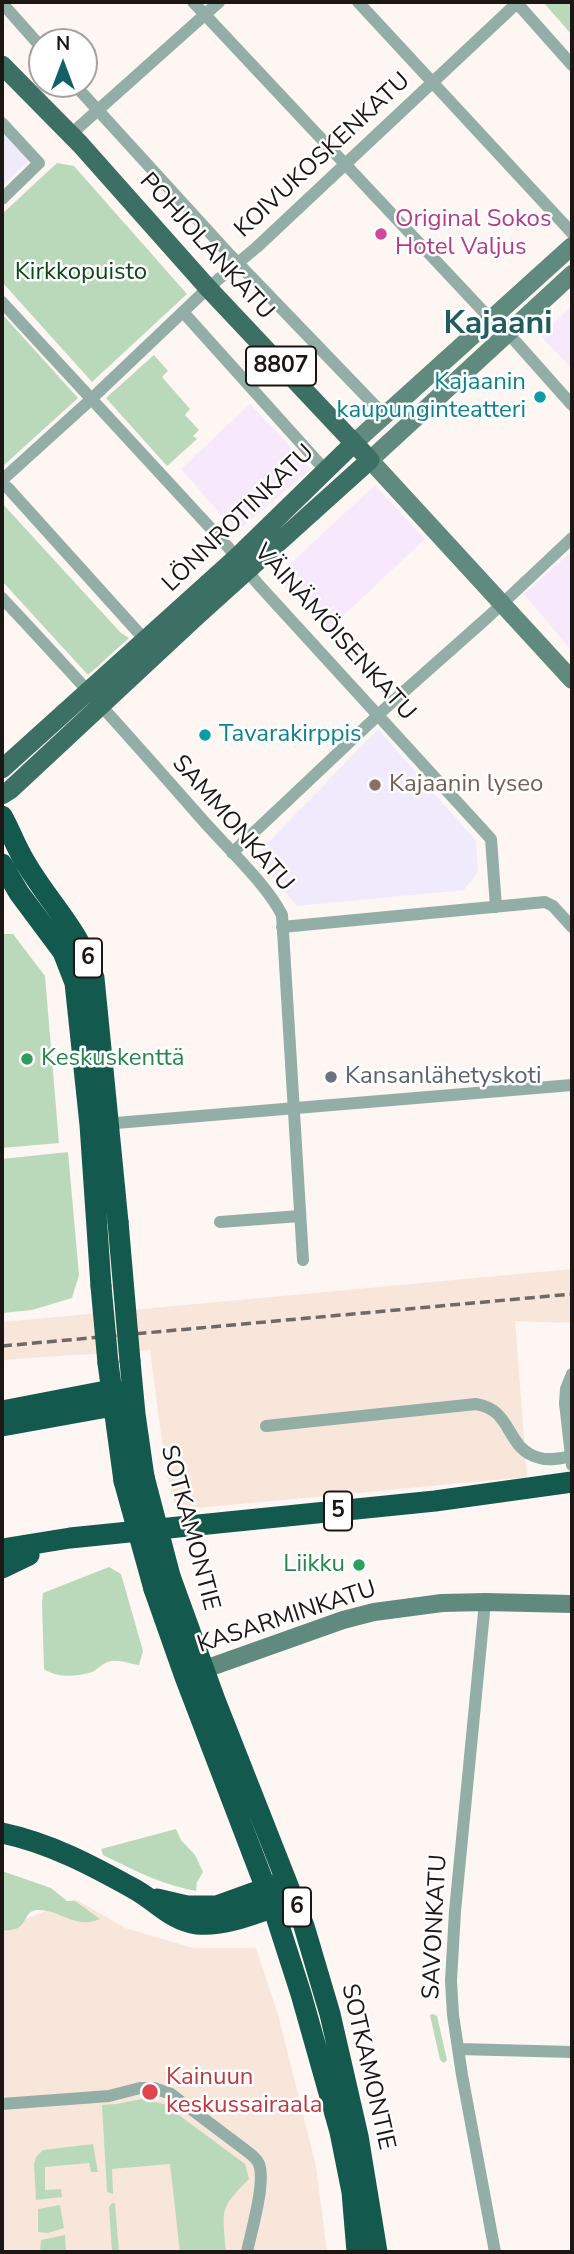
<!DOCTYPE html>
<meta charset="utf-8">
<style>
body{margin:0}
#map{position:relative;width:574px;height:2254px;overflow:hidden;background:#fdf6f2;font-family:"Nunito Sans",sans-serif}
canvas{display:block}
.frame{position:absolute;inset:0;border:4px solid #1c1715;pointer-events:none}
.north{position:absolute;left:28px;top:28px;width:70px;height:70px;box-sizing:border-box;background:#fff;border:2px solid #a4a2a1;border-radius:50%;rotate:0deg;font-size:19px;font-weight:700;line-height:28px;text-align:center;color:#1c1715}
.north::after{content:'';display:block;margin:auto;width:24px;height:32px;background:#126169;clip-path:polygon(50% 0,100% 100%,50% 72%,0 100%)}
</style>
<div id="map">
<canvas width="574" height="2254"></canvas>
<div class="frame"></div>
<div class="north">N</div>
</div>
<script>
const context = document.querySelector('canvas').getContext('2d');
context.lineJoin = 'round';
function fill(path, color) { context.fillStyle = color; context.fill(path, 'evenodd'); }
function strokePath(path, color, width, dash) { context.strokeStyle = color; context.lineWidth = width; context.lineCap = dash ? 'butt' : 'round'; context.setLineDash(dash || []); context.stroke(path); }
function write(font, color, halo, rows, align = 'center') {
  context.font = font + ' "Nunito Sans",sans-serif'; context.lineWidth = 5; context.setLineDash([]); context.textBaseline = 'middle'; context.strokeStyle = halo; context.fillStyle = color; for (const [text, x, y, turn = 0] of rows) {
    context.save(); context.translate(x, y); context.rotate((+turn || 0) * Math.PI / 180); context.textAlign = isNaN(turn) ? turn : align; if (halo) context.strokeText(text, 0, 0); context.fillText(text, 0, 0); context.restore();
  }
}
fill(new Path2D(`
 M572,306V369L540,335Z
 M250,404L311,469L236,532L181,469Z
 M375,485L425,539L327,631L276,577Z
 M572,551V651L524,594Z`), '#f7e8fb');
fill(new Path2D(`
 M572,1269V1323L515,1321L527,1477L176,1510L166,1472L150,1350L2,1360V1322Z
 M75,1899L125,1928L193,1948H256L279,2018L316,2166L327,2252H2V1929Z`), '#f9e6da');
fill(new Path2D(`
 M2,132L29,161L2,186Z
 M378,729L476,841L478,872L464,890L297,906L255,856Z`), '#f0ebfc');
fill(new Path2D(`
 M542,2H572V35L543,2Z
 M57,163L74,166L187,294L92,382L2,282V214Z
 M2,314L78,398L2,467Z
 M154,355L168,371L162,377L190,409L185,415L199,430L193,436L197,439L167,466L106,398Z
 M2,503L121,633L129,638L88,675L2,581Z
 M2,934H13L45,976L59,1143L2,1148Z
 M68,1152L79,1275L72,1298L32,1310L2,1313V1159Z
 M109,1567L121,1574L143,1651L139,1665C131,1664 120,1660 111,1661C104,1662 98,1669 92,1672C77,1677 57,1678 44,1669L42,1603L43,1593Z
 M176,1829L181,1840L195,1855L203,1872L197,1882L196,1891C163,1885 133,1870 103,1855L101,1849Z
 M2,1871L51,1888L67,1901H75L100,1919C74,1930 61,1909 37,1910C25,1911 27,1923 18,1928C13,1930 7,1930 2,1931Z
 M433,2014L437,2016L447,2060L444,2063L440,2060L430,2015Z
 M142,2099L164,2104L245,2164L249,2179C218,2210 223,2210 226,2252H180L170,2164L112,2169L113,2194L107,2192L102,2105L116,2104Z
 M93,2144L98,2172H91L89,2163L45,2167V2190L61,2189L62,2197L36,2200L34,2165L36,2157L43,2150Z
 M112,2203H115L119,2252H112L109,2207Z
 M60,2205L64,2228L48,2233L38,2232V2209Z
 M65,2235L66,2252H40L41,2240Z`), '#bad9bb');
strokePath(new Path2D(`
 M193,2L482,310L516,342L572,405
 M358,2L572,233
 M516,2L572,65
 M2,3L42,48
 M74,84L230,255L384,415
 M2,123L39,163L2,199
 M70,135L219,2
 M2,302L228,547L258,584L491,839L496,907
 M183,312L326,471
 M2,480L86,404L208,288L257,247L517,3
 M2,483L8,488L146,641
 M2,598C69,669 135,743 200,817C224,845 266,883 282,915L303,1260
 M232,853L391,703L488,617L572,538
 M282,927L545,902L553,906L572,927
 M104,1124L572,1085
 M220,1222L300,1216
 M565,1403L566,1389L572,1374
 M266,1426L476,1404C514,1410 505,1450 540,1458C550,1461 562,1458 572,1456
 M485,1602L455,1911L451,1981L453,2015L462,2075L495,2252
 M459,2049L572,2052
 M2,2104L109,2096L140,2088H154L171,2094L248,2152C252,2155 257,2159 259,2164C266,2183 251,2232 247,2252`), '#93aea6', 12);
strokePath(new Path2D(`
 M572,274L370,460L572,680
 M354,443L572,246
 M191,1674L343,1620L374,1612L442,1603L485,1602L572,1604`), '#618a7f', 18);
strokePath(new Path2D(`
 M2,65L80,144L208,288L370,460L198,615L10,790L2,795
 M2,769L237,557L354,443`), '#3c7064', 19);
strokePath(new Path2D(`
 M2,816C11,832 17,850 27,865C52,907 80,930 94,978L118,1222
 M2,864L19,893L63,952L75,983L90,1125L101,1286
 M130,1361L135,1414L144,1477
 M108,1363L124,1481
 M2,1411L111,1390L132,1394
 M2,1426L113,1406L132,1394
 M2,1549L70,1538L435,1501L572,1482
 M2,1568L29,1555
 M170,1576L215,1700L304,1926L330,2014L358,2136L377,2252
 M154,1589L185,1677L273,1907L301,1994L340,2132L352,2192L357,2252
 M2,1833C50,1843 93,1866 136,1890C157,1902 172,1921 197,1924C226,1927 258,1912 286,1903
 M157,1899L187,1906H217L278,1884`), '#14594d', 21);
strokePath(new Path2D(`
 M2,1346L572,1294`), '#6f6966', 3.5, [10, 5]);
strokePath(new Path2D(`
 M565,1403L572,1465`), '#93aea6', 12);
strokePath(new Path2D(`
 M118,1222L130,1361
 M101,1286L108,1363
 M144,1477L170,1576
 M124,1481L154,1589`), '#14594d', 21);
for (const [x, y, r, color] of [
 [381,234,7,"#d1479c"],
 [540,397,7,"#0f9aa8"],
 [205,735,7,"#0f9aa8"],
 [375,785,7,"#8d6e63"],
 [27,1059,7,"#2e9e5b"],
 [331,1077,7,"#6b7280"],
 [359,1565,7,"#2e9e5b"],
 [150,2092,9,"#e0444e"]
]) { const dot = new Path2D(); dot.arc(x, y, r, 0, 2 * Math.PI); context.fillStyle = color; context.fill(dot); strokePath(dot, '#fff', 2.5); }
for (const [x, y, w] of [
 [281,366,70],
 [88,958,28],
 [338,1511,28],
 [297,1907,28]
]) { const box = new Path2D(); box.roundRect(x - w / 2, y - 19.5, w, 39, 5); context.fillStyle = '#fff'; context.fill(box); strokePath(box, '#1c1715', 2); }
write('bold 23px', '#1c1715', null, [
 ["8807",281,366],
 ["6",88,958],
 ["5",338,1511],
 ["6",297,1907]
]);
write('24px', '#1c1715', '#fff', [
 ["KOIVUKOSKENKATU",323,156,-43],
 ["POHJOLANKATU",206,247,48],
 ["LÖNNROTINKATU",239,519,-44],
 ["VÄINÄMÖISENKATU",334,633,48],
 ["SAMMONKATU",232,824,49],
 ["SOTKAMONTIE",189,1528,75],
 ["KASARMINKATU",287,1618,-18],
 ["SAVONKATU",436,1927,-87],
 ["SOTKAMONTIE",367,2067,77]
]);
write('24px', '#b23c85', '#fff', [
 ["Original Sokos",395,220],
 ["Hotel Valjus",395,248]
], 'left');
write('24px', '#0c4917', '#fff', [
 ["Kirkkopuisto",81,273]
]);
write('24px', '#0d838f', '#fff', [
 ["Kajaanin",526,383],
 ["kaupunginteatteri",526,411],
 ["Tavarakirppis",219,735,"left"]
], 'right');
write('24px', '#785e54', '#fff', [
 ["Kajaanin lyseo",389,785]
], 'left');
write('24px', '#27864d', '#fff', [
 ["Keskuskenttä",41,1059],
 ["Liikku",345,1565,"right"]
], 'left');
write('24px', '#5b616d', '#fff', [
 ["Kansanlähetyskoti",345,1077]
], 'left');
write('24px', '#be3a42', '#fff', [
 ["Kainuun",166,2078],
 ["keskussairaala",166,2106]
], 'left');
write('bold 32px', '#215c61', '#fff', [
 ["Kajaani",498,325]
]);
</script>
